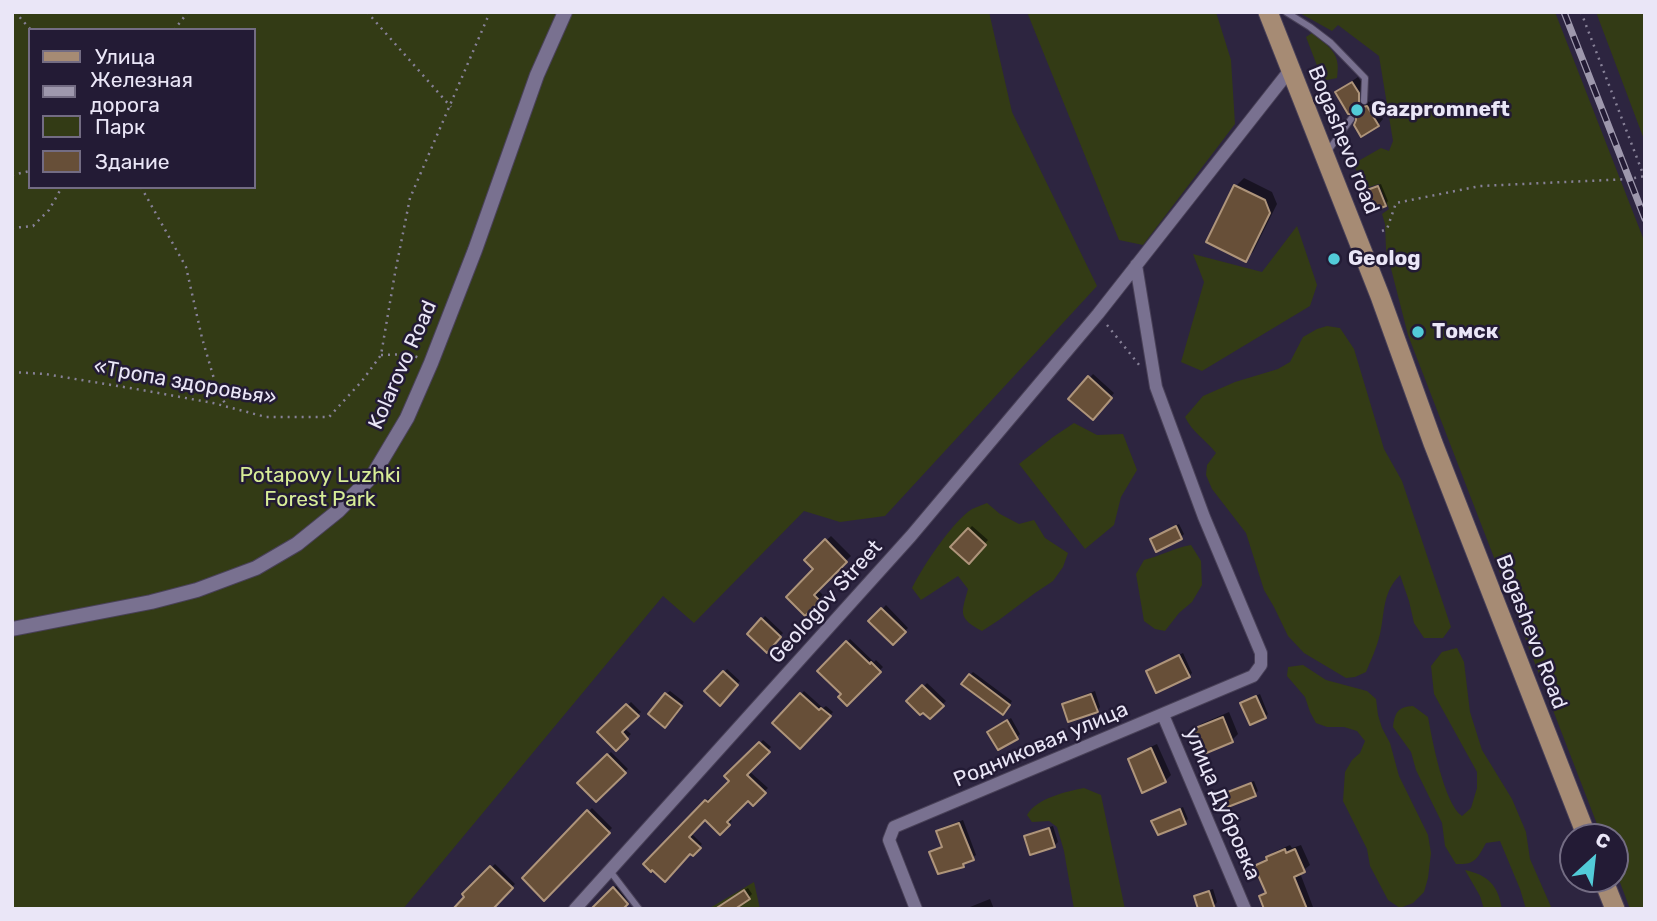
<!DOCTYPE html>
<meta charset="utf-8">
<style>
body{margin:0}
#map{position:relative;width:1657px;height:921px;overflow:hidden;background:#2d2540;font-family:Rubik,sans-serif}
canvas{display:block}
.frame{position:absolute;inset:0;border:14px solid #eae6f7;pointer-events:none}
.legend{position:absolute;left:28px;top:28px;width:228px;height:161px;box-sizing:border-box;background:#231b35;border:2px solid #736c83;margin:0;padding:9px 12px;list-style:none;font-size:21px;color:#eae6f7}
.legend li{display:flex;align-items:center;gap:14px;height:35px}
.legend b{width:35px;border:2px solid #736c83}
.north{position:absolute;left:1559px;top:823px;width:70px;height:70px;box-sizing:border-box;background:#231b35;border:2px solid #736c83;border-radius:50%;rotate:27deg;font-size:19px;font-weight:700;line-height:28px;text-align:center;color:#eae6f7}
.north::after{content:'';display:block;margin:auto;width:24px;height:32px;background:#52cbd8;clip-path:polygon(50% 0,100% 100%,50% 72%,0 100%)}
</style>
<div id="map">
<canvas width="1657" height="921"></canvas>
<div class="frame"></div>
<ul class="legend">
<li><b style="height:9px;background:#a68b74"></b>Улица</li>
<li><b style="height:9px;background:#9e98ad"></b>Железная дорога</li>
<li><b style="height:19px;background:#333b15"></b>Парк</li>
<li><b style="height:19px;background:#674f38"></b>Здание</li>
</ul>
<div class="north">С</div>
</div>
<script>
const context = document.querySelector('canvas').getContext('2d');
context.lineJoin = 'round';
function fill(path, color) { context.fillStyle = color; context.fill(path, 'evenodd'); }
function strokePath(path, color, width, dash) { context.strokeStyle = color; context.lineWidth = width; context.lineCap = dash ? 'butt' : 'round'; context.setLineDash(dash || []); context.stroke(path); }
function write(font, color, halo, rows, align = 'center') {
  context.font = font + ' Rubik,sans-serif'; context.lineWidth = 5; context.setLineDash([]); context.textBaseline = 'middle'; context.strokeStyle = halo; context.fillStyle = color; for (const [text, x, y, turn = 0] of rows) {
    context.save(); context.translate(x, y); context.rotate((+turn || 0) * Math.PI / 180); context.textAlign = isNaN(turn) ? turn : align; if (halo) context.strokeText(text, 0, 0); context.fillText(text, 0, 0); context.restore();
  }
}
fill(new Path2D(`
 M12,12H989L1012,112L1097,286L885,516L840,522L804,511L694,623L663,596L403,909H12ZM30,30H254V187H30Z
 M1027,12H1216L1231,60L1235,124L1143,245L1119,240Z
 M1298,12H1555L1645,243V909H1630L1615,869V837H1602L1408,335L1386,249L1385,224L1382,214L1389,209L1379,184L1366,188L1353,164L1381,148L1389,151L1393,141L1379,56L1338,25L1332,31Z
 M1596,12H1645V142Z
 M1312,33C1330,48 1341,52 1337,78L1327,80L1321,76L1306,37Z
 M1297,226L1317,285L1310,306L1202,371L1181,362L1204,282L1193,254L1262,272Z
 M1327,326L1340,328L1354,349L1384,449L1402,481L1451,627L1443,638H1424L1414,623L1409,601L1400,575C1382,593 1385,612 1380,634C1377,647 1371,660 1366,672L1355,677L1346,678L1304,653L1288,636L1274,607L1264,590L1246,533L1212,489L1206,475L1207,465L1216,453C1206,440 1192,432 1185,417L1203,396L1235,382L1278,369L1290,362L1303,337L1317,329Z
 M1074,423L1097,435L1123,434L1137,470L1121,497L1114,525L1085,549L1019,464L1053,437Z
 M987,503L1000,514L1019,524L1034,520L1045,538L1068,553L1063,567L1053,581L1035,593L999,620L982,631C958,618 961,614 968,589L958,576L921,600L912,588C923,566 952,522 972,509C977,507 982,505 987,503Z
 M1191,545L1201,561L1202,585L1192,602L1179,613L1165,631L1155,629L1144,621L1136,574L1144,560C1160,556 1174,548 1191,545Z
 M1457,648L1464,662L1470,712L1482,750L1512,799L1526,832L1530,859L1552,909H1526L1520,889L1500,841L1486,843C1477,859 1475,865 1456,864L1445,846L1442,823L1416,770L1411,752L1393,727C1395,712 1398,707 1413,706L1428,717C1432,739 1444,804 1462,816L1471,808L1477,788V772L1434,694L1431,666L1442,652Z
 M1303,665L1326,680L1367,691L1376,699L1378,715L1382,728L1390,743L1399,776L1428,835L1431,853L1428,878L1424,892L1413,903L1400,908L1388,900L1370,866L1367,849L1343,801L1345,772L1352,760L1360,753L1365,741L1357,731L1344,727H1327L1316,723L1310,712L1305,697L1287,676L1288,667Z
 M1084,788L1101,795L1125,909H1074L1064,851L1057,827L1049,821L1032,822L1027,815C1037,798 1065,792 1084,788Z
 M1465,870C1488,875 1498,885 1502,909H1484L1480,896Z
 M754,882L760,909H708Z`), '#333b15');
fill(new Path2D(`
 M1358,77L1364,86V98L1369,102L1372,101L1383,119L1378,125L1357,115L1337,92L1343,87Z
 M1244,178L1272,192L1277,204L1253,252L1245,260L1208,241L1236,186Z
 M1381,184L1388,201L1385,205L1369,191L1373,187Z
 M1093,374L1114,393L1093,418L1071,399Z
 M1179,524L1184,534L1181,537L1152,540L1155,536Z
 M972,526L988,540L969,561L953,547Z
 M831,536L851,556L817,589L823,595L805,614L815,569L806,560Z
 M886,605L908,628L893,643L871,621Z
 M765,616L783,633L767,650L749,634Z
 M850,639L874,662L876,660L883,667L847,704L843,694L819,671Z
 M1183,653L1192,673L1189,676L1148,672L1151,668Z
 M727,669L740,681L720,703L707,691Z
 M973,672L1012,701L1006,710L970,675Z
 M927,683L946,701L930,717L909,701Z
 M670,691L684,702L668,722L666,694Z
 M804,691L823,708L826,706L833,712L800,747L774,722Z
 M1095,691L1100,707L1097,711L1064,704L1067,701Z
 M1260,694L1268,714L1265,717L1242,703L1246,700Z
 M631,702L641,712L624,728L631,734L616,749L600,732Z
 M1229,712L1238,734L1232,740L1204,751L1195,730L1201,724Z
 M1011,718L1020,734L1017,737L989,732Z
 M763,740L771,747L749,771L768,788L753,803L748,799L729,818L732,821L720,833L705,818L691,833L702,844L693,854L691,852L646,864L709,798L712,800L731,781L727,776Z
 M1157,744L1171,775L1165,781L1130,759L1135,754Z
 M611,752L628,769L596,800L579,783Z
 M1254,781L1258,791L1255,794L1217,798L1221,794Z
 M1183,807L1188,819L1185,822L1153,821L1157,818Z
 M592,808L612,828L544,899L561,839Z
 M963,820L976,855L963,865L939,872L931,852L935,849L943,846L938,832L941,828Z
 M1053,826L1058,842L1054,846L1026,836L1030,833Z
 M1290,845L1292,848L1301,845L1310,865L1300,873L1313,907L1312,909H1266L1261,897L1267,891L1256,866L1274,852Z
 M495,864L515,884L490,909L464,894Z
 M618,884L631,898L621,909H594Z
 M748,888L752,894L749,897L732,898Z
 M1213,889L1217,902L1214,906L1196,897L1199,893Z
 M990,899L994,909H965Z`), '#0007');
const building = new Path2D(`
 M1352,82L1359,93V104L1363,107L1367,106L1379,126L1361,137L1354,125L1356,120V116L1352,114H1348L1335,92Z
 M1234,185L1265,200L1270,213L1246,262L1206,242Z
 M1378,186L1386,206L1376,210L1367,190Z
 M1088,376L1112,398L1093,420L1068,399Z
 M1176,526L1182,539L1156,552L1150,539Z
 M968,528L986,545L969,564L950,547Z
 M825,539L847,562L814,595L820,601L805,616L786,597L813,569L804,560Z
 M881,608L906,632L893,645L868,621Z
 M761,618L781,637L767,653L747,634Z
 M846,641L870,664L871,662L881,672L847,706L838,697L841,694L817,671Z
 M1179,655L1190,677L1156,693L1146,671Z
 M723,671L738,685L720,706L704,691Z
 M969,674L1010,705L1003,715L961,684Z
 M922,685L944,706L930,719L923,713L920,715L906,701Z
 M665,693L682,706L665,728L648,714Z
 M800,693L819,710L821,708L831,716L800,749L772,723Z
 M1091,694L1098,712L1068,722L1062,704Z
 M1256,696L1266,718L1250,725L1240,703Z
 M626,704L639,716L622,732L628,739L616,751L597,732Z
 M1223,717L1233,742L1204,754L1193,729Z
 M1007,720L1018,739L998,750L987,732Z
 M759,742L770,752L747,775L766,793L753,806L748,801L727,822L730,825L720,835L705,820L689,837L701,848L693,856L690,854L665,882L652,870L651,872L643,864L705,800L708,802L729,781L724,776Z
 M1151,748L1166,782L1142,793L1128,759Z
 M607,754L626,773L596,802L577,783Z
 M1251,783L1256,796L1220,810L1215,797Z
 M1180,809L1186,824L1158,835L1151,821Z
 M587,810L610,833L544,901L522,878Z
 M959,823L974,860L963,864L964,867L938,874L929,852L942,847L936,831Z
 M1049,828L1055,847L1030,855L1024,836Z
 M1285,849L1286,853L1295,849L1305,872L1294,877L1307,909H1264L1259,896L1266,893L1254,866L1267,860L1266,857Z
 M490,866L513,888L493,909H453L464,897L462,894Z
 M613,887L628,904L623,909H591Z
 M744,890L750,899L735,909H715Z
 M1209,891L1215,909H1198L1194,896Z`);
fill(building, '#674f38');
strokePath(building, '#ae947a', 2);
const service = new Path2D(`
 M1286,12L1310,27L1331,43L1365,78L1364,101
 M1328,151L1351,119
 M610,871L639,909`);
const minor = new Path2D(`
 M1163,715L1245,909
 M575,909L911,536L1098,314L1290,70
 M916,909L889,840L894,827L1253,676L1261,665V653L1204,517L1156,387L1136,265`);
const tertiary = new Path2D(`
 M12,629L151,602L197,590L256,568L297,544L338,511L373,475L407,418L431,363L475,250L537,75L565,12`);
const primary = new Path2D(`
 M1268,12L1380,296L1433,443L1587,837
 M1603,879L1615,909`);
strokePath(service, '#494158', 8);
strokePath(minor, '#494158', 14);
strokePath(tertiary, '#494158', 16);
strokePath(primary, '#494158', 21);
strokePath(new Path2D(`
 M15,12L31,30
 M367,12L451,107
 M1581,12L1645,179
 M174,30L188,12
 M12,175L30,171
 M141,187L186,267L202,338L217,389L227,407
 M12,228L33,226L49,210L62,187
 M1382,231L1387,229L1396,203L1480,186L1629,179L1645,176
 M1107,325L1140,366
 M381,355L410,354L419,358
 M12,372L45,374L142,390L213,403L266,417H329L362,381L381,355L395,273L410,198L490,12`), '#878197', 2.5, [2, 5]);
strokePath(service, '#797190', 6);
strokePath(minor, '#797190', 12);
strokePath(tertiary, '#797190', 14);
strokePath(primary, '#a68b74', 19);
const rail = new Path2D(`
 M1564,12L1645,219`);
strokePath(rail, '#9e98ad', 7);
strokePath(rail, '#231b35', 4.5, [13]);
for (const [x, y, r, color] of [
 [1357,110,7,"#52cbd8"],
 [1334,259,7,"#52cbd8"],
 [1418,332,7,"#52cbd8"]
]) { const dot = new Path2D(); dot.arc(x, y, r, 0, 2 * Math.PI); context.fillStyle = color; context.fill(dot); strokePath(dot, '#231b35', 2.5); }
write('bold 21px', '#eae6f7', '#231b35', [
 ["Gazpromneft",1371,110],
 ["Geolog",1348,259],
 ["Томск",1432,332]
], 'left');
write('21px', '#eae6f7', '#231b35', [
 ["Bogashevo road",1343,140,68],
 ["Kolarovo Road",403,365,-66],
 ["«Тропа здоровья»",185,383,10],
 ["Geologov Street",826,602,-48],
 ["Bogashevo Road",1531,632,69],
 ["Родниковая улица",1041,745,-23],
 ["улица Дубровка",1222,804,67]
]);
write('21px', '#d7ec97', '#231b35', [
 ["Potapovy Luzhki",320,476],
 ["Forest Park",320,500]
]);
</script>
